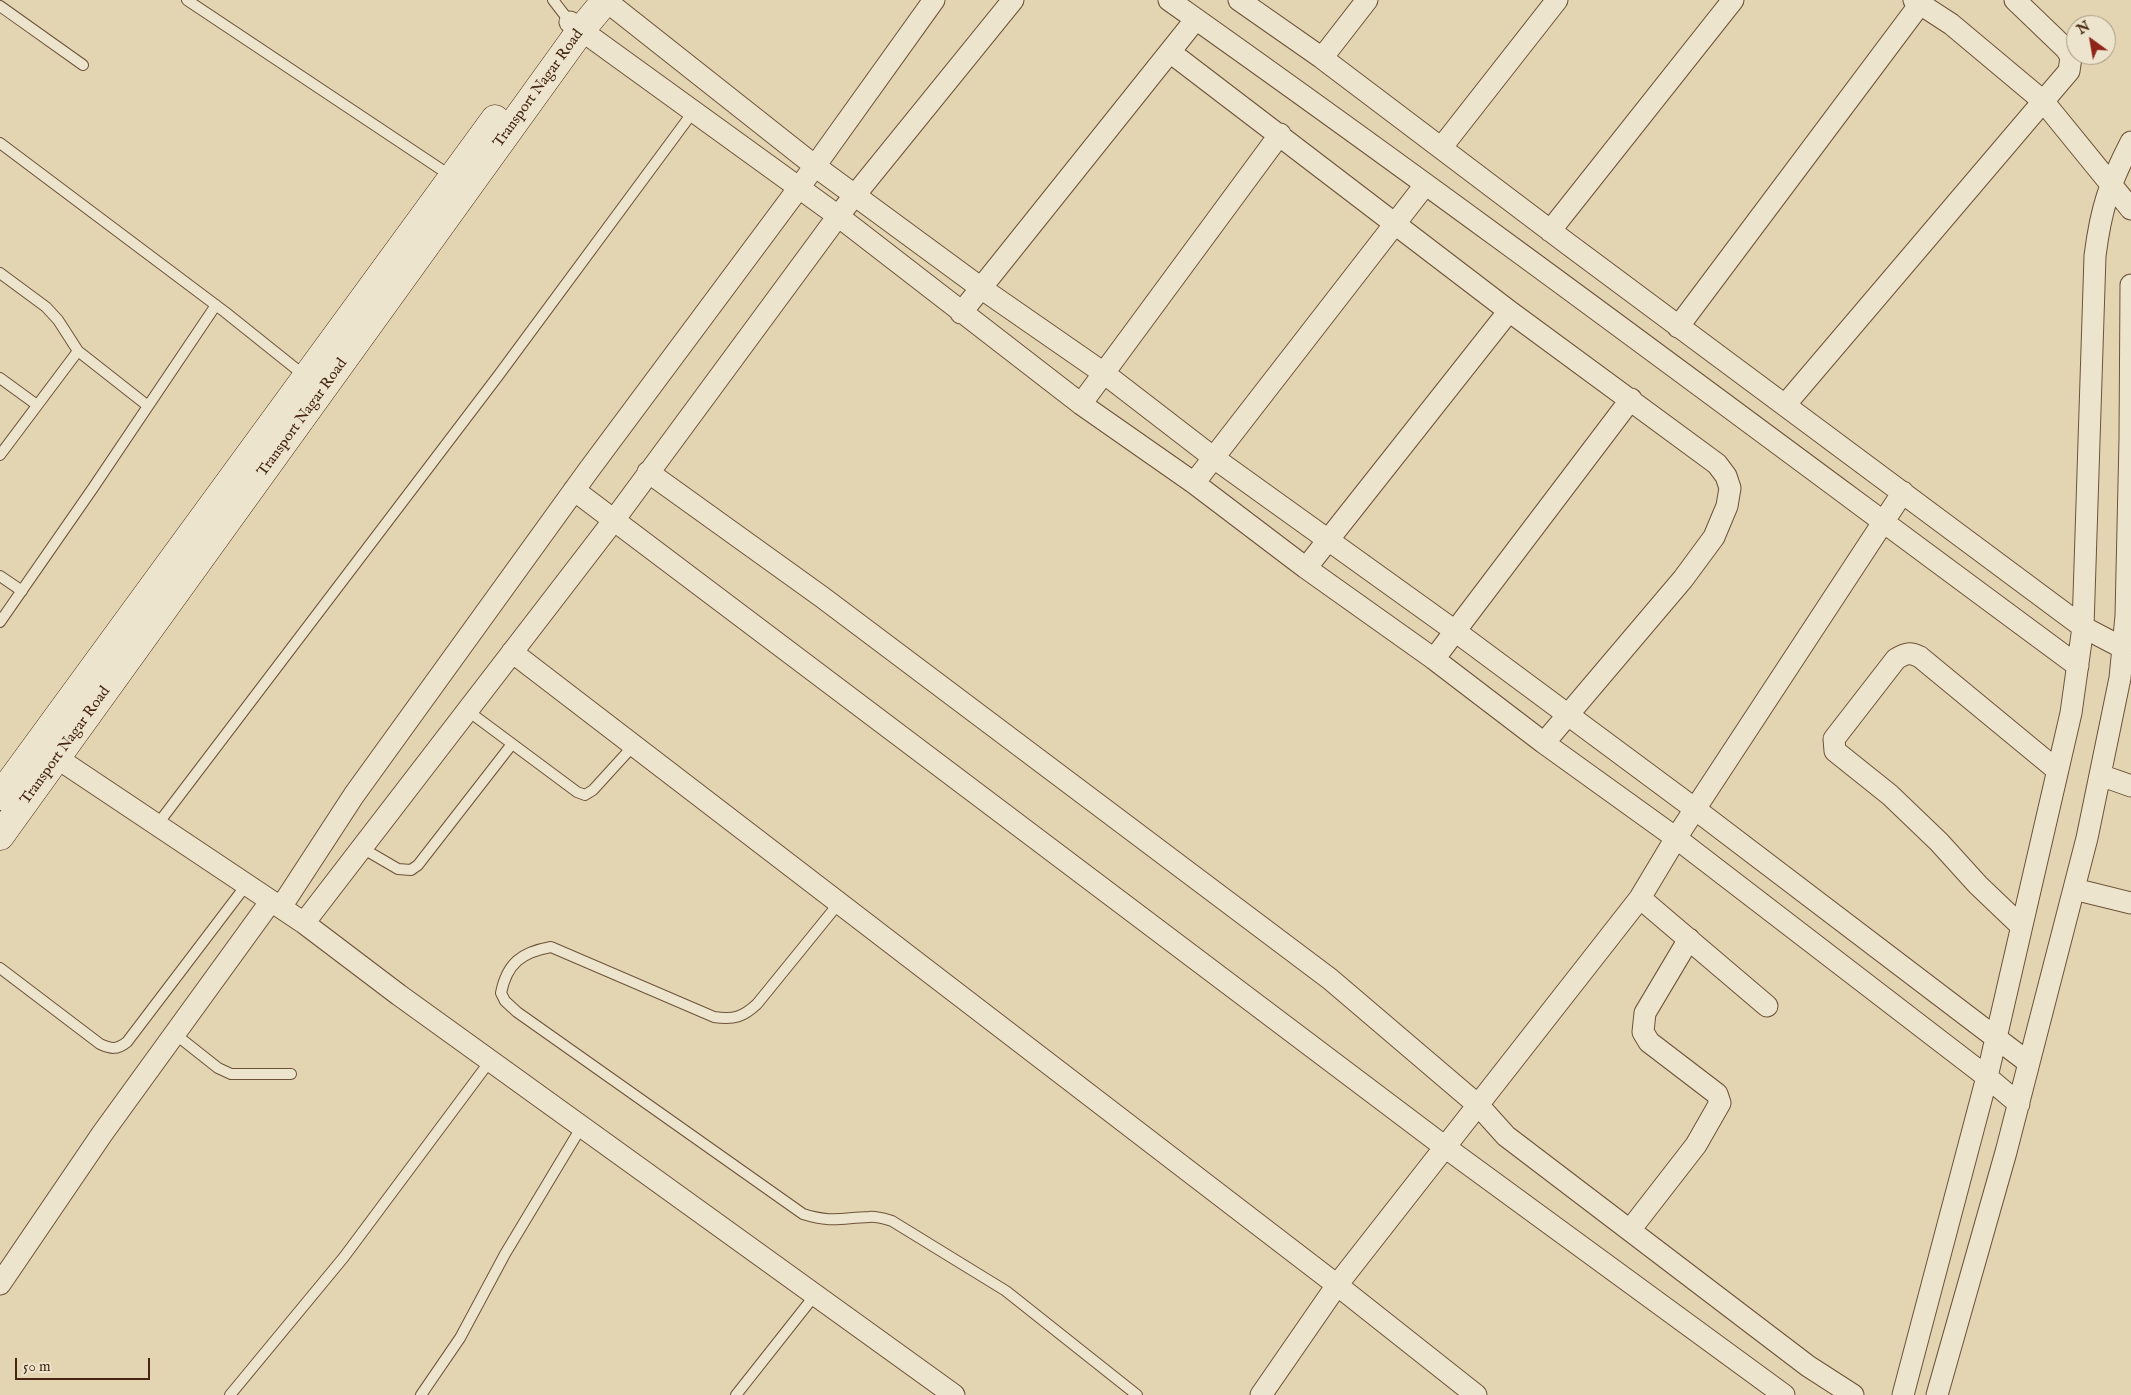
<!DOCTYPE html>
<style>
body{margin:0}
#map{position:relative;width:2131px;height:1395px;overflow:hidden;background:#e3d5b2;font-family:"IM FELL English",serif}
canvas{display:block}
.north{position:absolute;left:2066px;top:15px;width:50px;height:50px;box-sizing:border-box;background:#ede4cd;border:1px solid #aa9881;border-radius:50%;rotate:328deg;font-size:14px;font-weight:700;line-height:20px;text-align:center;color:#462610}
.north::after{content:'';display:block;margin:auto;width:18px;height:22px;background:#8f2418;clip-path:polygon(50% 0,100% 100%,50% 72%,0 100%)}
.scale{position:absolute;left:15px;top:1358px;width:135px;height:22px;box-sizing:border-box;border:2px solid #462610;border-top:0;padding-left:6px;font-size:15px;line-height:18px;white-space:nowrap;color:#462610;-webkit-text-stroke:4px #ede4cd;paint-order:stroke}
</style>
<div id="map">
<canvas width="2131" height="1395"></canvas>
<div class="north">N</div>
<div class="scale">50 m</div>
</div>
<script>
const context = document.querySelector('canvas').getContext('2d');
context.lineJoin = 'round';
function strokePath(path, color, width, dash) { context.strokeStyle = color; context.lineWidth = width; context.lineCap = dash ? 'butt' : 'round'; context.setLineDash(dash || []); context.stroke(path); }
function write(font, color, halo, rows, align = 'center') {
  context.font = font + ' "IM FELL English",serif'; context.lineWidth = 4.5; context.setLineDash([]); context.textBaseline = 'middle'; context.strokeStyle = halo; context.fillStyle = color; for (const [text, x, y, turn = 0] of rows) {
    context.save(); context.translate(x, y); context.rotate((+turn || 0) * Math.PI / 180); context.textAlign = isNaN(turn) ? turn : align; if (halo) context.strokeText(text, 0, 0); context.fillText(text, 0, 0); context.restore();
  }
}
const service = new Path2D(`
 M187,0L451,176
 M553,0L570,22
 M0,6L83,65
 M0,143L225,312L305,376
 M0,273L46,307L58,320L78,351L148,406
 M0,378L37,405
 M0,455L78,351
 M0,576L22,591
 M0,622L93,488L216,305
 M468,711L577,792L585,795L593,790L634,745
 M157,825L498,376L693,112
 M362,848L398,869L411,870L418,865L512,744
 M839,903L757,1004C743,1017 734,1020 714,1017L551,947C522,952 507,963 501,993L505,1001L517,1012L803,1214C832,1223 841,1218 869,1217C876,1216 885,1219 892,1221L1006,1291L1137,1395
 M0,968L100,1044C111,1049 117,1050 127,1042L247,884
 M175,1034L218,1068L231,1074H291
 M230,1395L344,1257L490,1061
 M421,1395L460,1338L505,1254L582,1126
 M736,1395L815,1295`);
const minor = new Path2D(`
 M605,0L815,166L981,288L1105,374L1214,458L1455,631L1695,809L2029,1063
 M1169,0C1476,217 1776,443 2078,666
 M1239,0L1322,58L1568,244L2083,627L2123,648
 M1914,0L1951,24L2043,101L2131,209
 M570,22L838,216L1081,404L1194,483L1306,568L1434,659L1544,743L1676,838L1987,1077L2019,1104
 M1170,52L1509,311L1717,464L1726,476L1730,488L1727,506L1714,537L1683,579L1544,743
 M1322,58L1367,0
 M1441,148L1557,0
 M1550,231L1733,0
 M961,313L1196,19
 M1678,327L1920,4
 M1081,404L1280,134
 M1785,405L2069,71L2071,57L2066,49L2015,0
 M648,472L822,597L1330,979L1479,1106L1506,1136L1808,1366L1853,1395
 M1194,483L1425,185
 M574,490L1445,1147L1784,1395
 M1306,568L1509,311
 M512,652L1337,1285L1476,1395
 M1434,659L1631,399
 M57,758L304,923L399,995L954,1395
 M2100,775L2131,786
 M2074,889L2131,903
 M1640,898L1767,1006
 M281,907L354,795L588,471L815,166L934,0
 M304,923L614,520L838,216L1013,0
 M2021,926L1978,885L1939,842L1890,795L1835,751L1834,739L1896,659C1906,653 1910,652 1920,657L2057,770
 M1630,1230L1696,1145L1720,1103L1717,1094L1649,1042L1643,1032L1645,1013L1689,939
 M0,1284L102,1134L271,901
 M1261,1395L1337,1285L1640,898L1676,838L1903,492
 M1903,1395L1987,1077L2071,713L2083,627L2095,256C2101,208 2109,185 2131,142
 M1937,1395L2006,1152L2087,838L2120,678L2126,616L2130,439L2131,285`);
const secondary = new Path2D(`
 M0,796L495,119
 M0,836L581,30L606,0`);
strokePath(service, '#6d5238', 12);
strokePath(minor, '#6d5238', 23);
strokePath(secondary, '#462610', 29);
strokePath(service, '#ede4cd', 10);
strokePath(minor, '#ede4cd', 21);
strokePath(secondary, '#ede4cd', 28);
write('15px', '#462610', '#ede4cd', [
 ["Transport Nagar Road",539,89,-54],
 ["Transport Nagar Road",303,418,-54],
 ["Transport Nagar Road",66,746,-54]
]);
</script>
